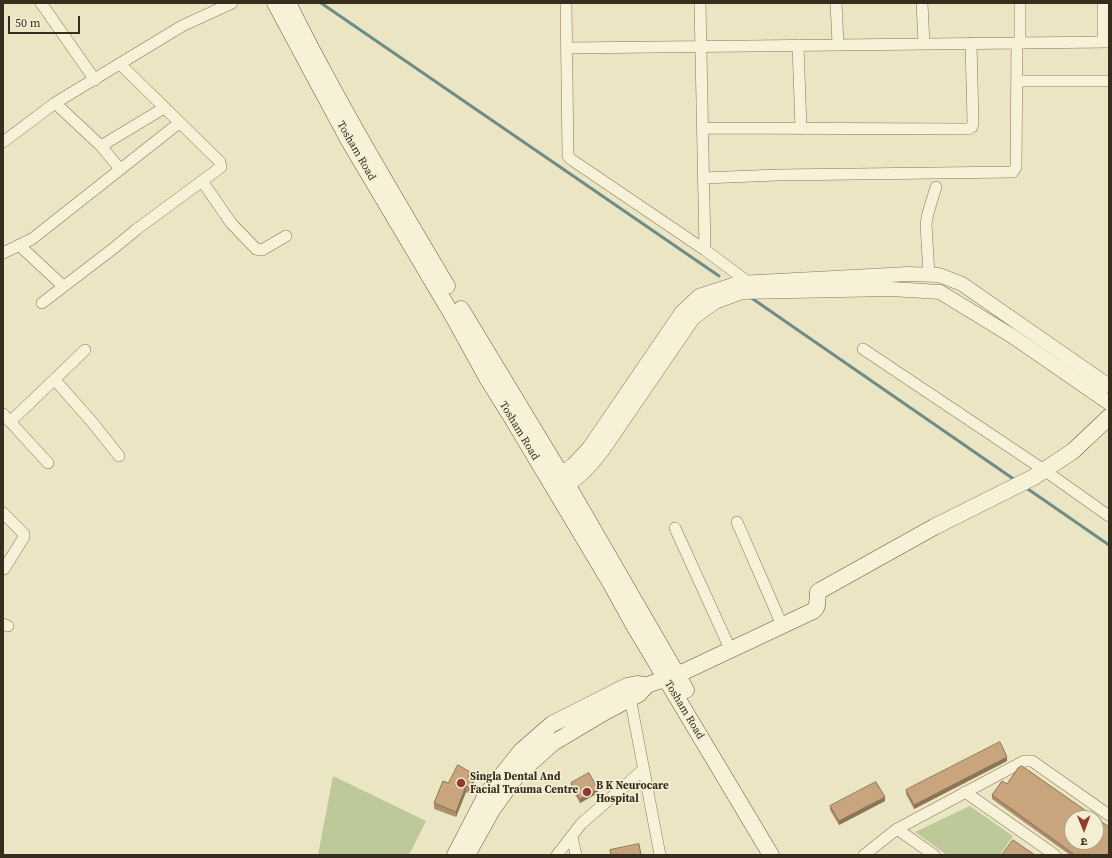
<!DOCTYPE html>
<meta charset="utf-8">
<style>
body{margin:0}
#map{position:relative;width:1112px;height:858px;overflow:hidden;background:#ece5c4;font-family:"Source Serif 4","Noto Sans Devanagari",serif}
canvas{display:block}
.frame{position:absolute;inset:0;border:4px solid #362d1f;pointer-events:none}
.north{position:absolute;left:1064px;top:810px;width:40px;height:40px;box-sizing:border-box;background:#f3eed4;border:1px solid #a7a18c;border-radius:50%;rotate:179deg;font-size:11px;font-weight:700;line-height:16px;text-align:center;color:#362d1f}
.north::after{content:'';display:block;margin:auto;width:14px;height:18px;background:#913b2f;clip-path:polygon(50% 0,100% 100%,50% 72%,0 100%)}
.scale{position:absolute;left:8px;top:16px;width:72px;height:18px;box-sizing:border-box;border:2px solid #362d1f;border-top:0;padding-left:5px;font-size:12px;line-height:14px;white-space:nowrap;color:#362d1f;-webkit-text-stroke:3px #f3eed4;paint-order:stroke}
</style>
<div id="map">
<canvas width="1112" height="858"></canvas>
<div class="frame"></div>
<div class="north">उ</div>
<div class="scale">50 m</div>
</div>
<script>
const context = document.querySelector('canvas').getContext('2d');
context.lineJoin = 'round';
function fill(path, color) { context.fillStyle = color; context.fill(path, 'evenodd'); }
function strokePath(path, color, width, dash) { context.strokeStyle = color; context.lineWidth = width; context.lineCap = dash ? 'butt' : 'round'; context.setLineDash(dash || []); context.stroke(path); }
function write(font, color, halo, rows, align = 'center') {
  context.font = font + ' "Source Serif 4",serif'; context.lineWidth = 3.5; context.setLineDash([]); context.textBaseline = 'middle'; context.strokeStyle = halo; context.fillStyle = color; for (const [text, x, y, turn = 0] of rows) {
    context.save(); context.translate(x, y); context.rotate((+turn || 0) * Math.PI / 180); context.textAlign = isNaN(turn) ? turn : align; if (halo) context.strokeText(text, 0, 0); context.fillText(text, 0, 0); context.restore();
  }
}
fill(new Path2D(`
 M333,776L426,821L409,855H318Z
 M970,806L1013,836L1000,855H947L915,832Z`), '#bdc999');
strokePath(new Path2D(`
 M321,3L719,276
 M750,297L1015,480
 M1025,487L1109,545`), '#6d8d89', 3);
const minor = new Path2D(`
 M41,3L95,80
 M566,3L568,156L572,160L705,250L752,285
 M700,3L705,250
 M836,3L838,44
 M922,3L924,43
 M1020,3V42
 M1103,42V3
 M798,45L801,129
 M567,48L1109,42
 M1017,81H1109
 M55,103L101,146L120,169
 M702,128L968,129L972,127L973,122L971,43
 M3,142L55,103L182,26L232,3
 M101,146L164,108
 M703,178L778,175L1013,172L1016,167L1017,42
 M202,181L231,223L256,249L262,250L286,236
 M19,245L63,286
 M3,253L32,239L179,123
 M929,275L926,224L928,213L936,187
 M42,303L114,248L137,229L221,167L220,162L120,64
 M863,349L1044,470L1109,516
 M55,380L92,422L119,456
 M3,414L48,463
 M10,422L85,350
 M3,513L24,534V537L4,569
 M737,522L782,625
 M675,528L731,651
 M3,624L8,626
 M629,692L660,855
 M965,792L1055,855
 M897,829L934,855
 M572,837L576,855
 M557,855L581,824L644,769
 M864,855L897,829L1024,761H1032L1109,815`);
const tertiary = new Path2D(`
 M552,480L573,465L589,448L682,312L699,296L739,283L908,274L939,275L962,284L1109,386
 M558,491C577,480 589,468 602,451L693,318L715,302L742,292L891,289L940,292L1012,336L1109,403`);
const secondary = new Path2D(`
 M275,3L349,141L454,318L487,378L512,418L611,584L633,624L771,855
 M288,3C336,100 392,193 447,286
 M461,309L568,486L686,690
 M455,855L486,795L521,751L552,724L627,686L637,684L647,685L677,675L813,611L816,608L817,605L818,592L821,590L934,527L1034,477L1073,451L1109,417
 M467,855L492,810L517,775L553,743L605,712L639,694L647,685`);
strokePath(minor, '#85775c', 12);
strokePath(tertiary, '#85775c', 15);
strokePath(secondary, '#67583f', 17);
strokePath(minor, '#f7f1d7', 11);
strokePath(tertiary, '#f7f1d7', 14);
strokePath(secondary, '#f7f1d7', 16);
fill(new Path2D(`
 M1007,761L914,809L906,794V790Z
 M470,777V778L474,785L469,793L466,792L456,817L434,809V803Z
 M571,783L598,793L580,803L571,787Z
 M1007,784L1109,855H1070L992,799V795Z
 M885,801L839,825L830,810V806Z`), '#ac8e6b');
fill(new Path2D(`
 M1007,757V761L914,809V805Z
 M470,772V777L468,782V776Z
 M474,780V785L469,793V788Z
 M466,786V792L456,817V812Z
 M598,789V793L580,803V799Z
 M885,797V801L839,825V821Z`), '#8c7457');
const building = new Path2D(`
 M1000,742L1007,757L914,805L906,790Z
 M458,765L470,772L468,776L474,780L469,788L466,786L456,812L434,803L443,781L448,783Z
 M1022,766L1109,827V855H1075L992,795L1002,781L1007,784L1018,768ZM1072,818H1096V842H1072Z
 M589,773L598,789L580,799L571,783Z
 M876,782L885,797L839,821L830,806Z
 M1013,840L1035,855H1002Z
 M639,844L641,855H611L610,850Z`);
fill(building, '#c8a57c');
strokePath(building, '#8c7457', 1);
for (const [x, y, r, color] of [
 [461,783,5,"#913b2f"],
 [587,792,5,"#913b2f"]
]) { const dot = new Path2D(); dot.arc(x, y, r, 0, 2 * Math.PI); context.fillStyle = color; context.fill(dot); strokePath(dot, '#f3eed4', 1.5); }
write('11px', '#362d1f', '#f3eed4', [
 ["Tosham Road",356,151,60],
 ["Tosham Road",519,431,59],
 ["Tosham Road",684,710,59]
]);
write('bold 11px', '#362d1f', '#f3eed4', [
 ["Singla Dental And",470,777],
 ["Facial Trauma Centre",470,790],
 ["B K Neurocare",596,786],
 ["Hospital",596,799]
], 'left');
</script>
